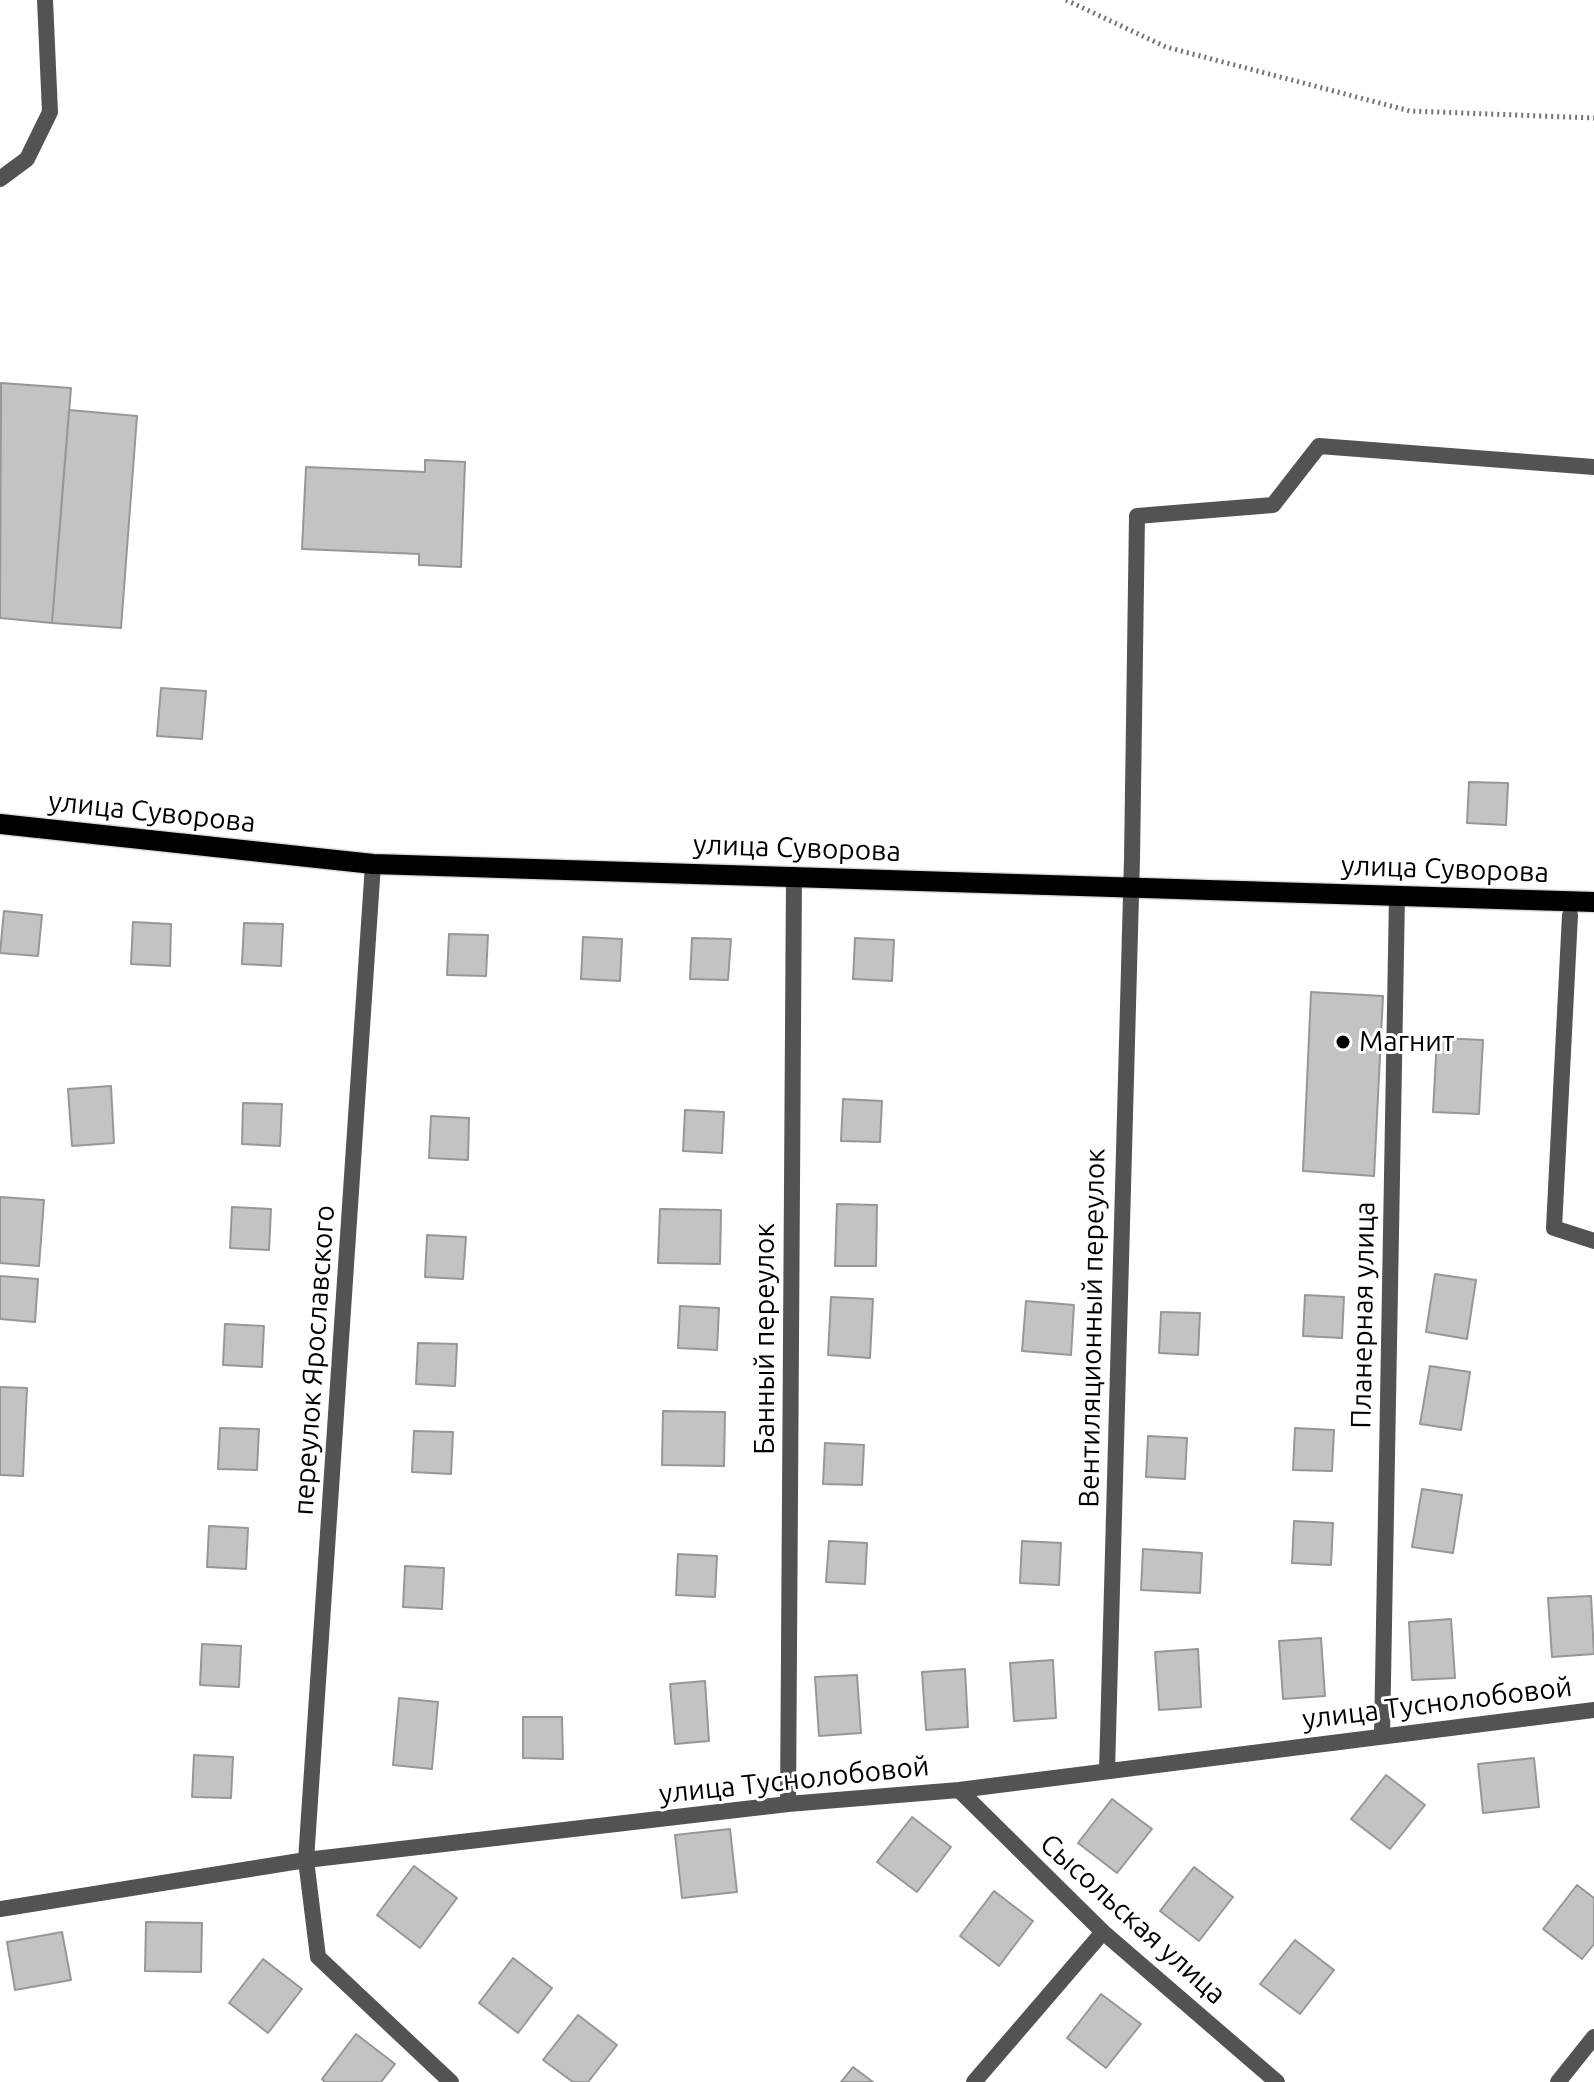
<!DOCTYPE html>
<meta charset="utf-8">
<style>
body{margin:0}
canvas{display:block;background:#fff}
</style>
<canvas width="1594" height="2082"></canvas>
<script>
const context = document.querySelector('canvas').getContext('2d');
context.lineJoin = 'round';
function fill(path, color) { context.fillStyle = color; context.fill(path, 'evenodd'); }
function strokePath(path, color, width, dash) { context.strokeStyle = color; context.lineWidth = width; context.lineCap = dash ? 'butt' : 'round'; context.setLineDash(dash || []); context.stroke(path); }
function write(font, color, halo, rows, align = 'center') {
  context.font = font + ' Ubuntu,sans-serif'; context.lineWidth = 6; context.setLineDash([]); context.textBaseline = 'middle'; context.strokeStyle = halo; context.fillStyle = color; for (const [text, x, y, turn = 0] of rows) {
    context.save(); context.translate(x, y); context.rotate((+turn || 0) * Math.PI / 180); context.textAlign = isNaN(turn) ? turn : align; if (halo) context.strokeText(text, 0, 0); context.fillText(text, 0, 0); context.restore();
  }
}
const building = new Path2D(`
 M1,383L71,388L52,623L0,618Z
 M69,410L137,416L121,628L52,623Z
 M425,460L465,462L461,567L419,565V554L302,549L306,467L425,472Z
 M161,688L206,691L202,739L157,736Z
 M1469,782L1508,783L1506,825L1467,823Z
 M4,911L42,915L38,956L0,953Z
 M133,922L171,924L170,966L131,964Z
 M244,923L283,924L281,966L242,964Z
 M449,934L488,935L486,976L447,975Z
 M583,937L622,939L620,981L581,979Z
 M692,938L731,939L728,980L690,979Z
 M855,938L894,940L892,981L853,979Z
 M1311,992L1383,996L1374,1176L1303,1171Z
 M1437,1038L1483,1040L1479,1114L1433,1112Z
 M111,1086L114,1143L72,1146L68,1089Z
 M843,1099L882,1101L880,1142L841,1141Z
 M243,1103L282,1104L280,1146L242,1144Z
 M685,1110L724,1112L722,1153L683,1151Z
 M431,1116L469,1118L468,1160L429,1158Z
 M0,1197L44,1200L39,1266L0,1263Z
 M837,1204L877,1205L876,1266H835Z
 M232,1207L271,1209L269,1250L230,1248Z
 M660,1209L721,1210L720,1264L658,1263Z
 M427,1235L466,1237L463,1279L425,1277Z
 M1435,1274L1476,1280L1467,1339L1426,1332Z
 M0,1276L38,1279L35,1322L0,1319Z
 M1305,1295L1344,1297L1342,1338L1303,1336Z
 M831,1297L873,1299L870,1358L828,1355Z
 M1026,1301L1074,1305L1071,1355L1022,1351Z
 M680,1306L719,1308L717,1350L678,1348Z
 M1161,1312L1200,1313L1198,1355L1159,1353Z
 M225,1324L264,1326L262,1367L223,1365Z
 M418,1343L457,1344L455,1386L416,1384Z
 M1430,1366L1470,1372L1461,1430L1420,1424Z
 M0,1387L27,1388L23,1476L0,1475Z
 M663,1411L725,1412L724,1466L662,1465Z
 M220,1428L259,1429L257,1470L218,1469Z
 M1295,1428L1334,1430L1332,1471L1293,1470Z
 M414,1431L453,1432L451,1474L412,1472Z
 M1148,1436L1187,1438L1185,1479L1146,1477Z
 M825,1443L864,1445L862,1485L823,1484Z
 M1422,1489L1462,1495L1453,1553L1412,1547Z
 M1294,1521L1333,1523L1331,1565L1292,1563Z
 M209,1526L248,1528L246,1569L207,1567Z
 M829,1541L867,1543L865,1584L826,1582Z
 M1022,1541L1061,1543L1059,1585L1020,1583Z
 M1143,1549L1202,1553L1200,1593L1141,1590Z
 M678,1554L717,1556L715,1597L676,1595Z
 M405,1566L444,1568L442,1609L403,1607Z
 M1591,1596L1594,1654L1552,1657L1548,1598Z
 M1451,1619L1455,1678L1412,1680L1409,1622Z
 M1321,1638L1325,1696L1283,1699L1279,1641Z
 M202,1644L241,1646L239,1687L200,1685Z
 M1198,1649L1201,1707L1159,1710L1155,1652Z
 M1053,1660L1056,1718L1014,1721L1010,1663Z
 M965,1669L968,1727L926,1730L922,1672Z
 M857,1675L861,1733L819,1736L815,1677Z
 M705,1681L709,1741L675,1744L670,1684Z
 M399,1698L438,1702L432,1769L393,1765Z
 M523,1717H562L563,1759L523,1758Z
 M194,1755L233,1757L231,1798L192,1797Z
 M1534,1758L1539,1807L1483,1813L1478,1764Z
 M1386,1775L1425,1805L1390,1849L1351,1819Z
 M1112,1799L1152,1829L1117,1873L1078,1843Z
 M912,1817L951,1847L917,1892L877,1862Z
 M730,1829L737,1892L682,1898L675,1835Z
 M414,1866L457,1898L420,1948L377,1915Z
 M1194,1867L1233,1897L1199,1941L1160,1911Z
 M1577,1885L1594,1898V1944L1582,1959L1543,1929Z
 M994,1891L1033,1921L999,1966L960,1936Z
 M146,1922L202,1923L201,1972L145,1971Z
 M62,1932L71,1980L15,1990L7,1942Z
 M1295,1940L1334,1970L1300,2014L1260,1984Z
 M513,1958L552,1988L518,2033L479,2003Z
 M263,1959L302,1989L268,2033L229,2003Z
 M1101,1994L1141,2024L1106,2068L1067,2038Z
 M578,2015L617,2045L588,2082H573L543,2060Z
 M356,2034L395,2064L381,2082H325L322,2079Z
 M853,2067L873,2082H841Z`);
fill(building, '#c3c3c3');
strokePath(building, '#979797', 2);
const primary = new Path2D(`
 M0,824L373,864L1594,902`);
strokePath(primary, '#dbdbdb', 23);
strokePath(new Path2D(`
 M1066,0L1166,47L1410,111L1594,118`), '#757575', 5, [2, 4]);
strokePath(new Path2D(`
 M0,179L27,159L50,112L45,0`), '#535353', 16);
strokePath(new Path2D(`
 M373,864L306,1860L318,1957L451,2082
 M1570,915L1554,1228L1594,1241
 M1382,1736L1397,896
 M1107,1771L1132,859L1137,516L1273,505L1319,446L1594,467
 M959,1790L1103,1932L1277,2082
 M788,1804L794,875
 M0,1909L306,1860L788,1804L959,1790L1594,1710
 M974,2082L1103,1932
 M1558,2082L1594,2037`), '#535353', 16);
strokePath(primary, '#000', 20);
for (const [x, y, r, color] of [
 [1343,1042,8,"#000"]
]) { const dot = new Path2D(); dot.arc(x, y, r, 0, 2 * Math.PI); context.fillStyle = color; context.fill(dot); strokePath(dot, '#fff', 3); }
write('28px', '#000', '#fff', [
 ["улица Суворова",152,812,6],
 ["улица Суворова",797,848,2],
 ["улица Суворова",1445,869,2],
 ["Планерная улица",1363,1315,-89],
 ["Вентиляционный переулок",1092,1328,-89],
 ["Банный переулок",765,1339,-90],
 ["переулок Ярославского",314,1360,-86],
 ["улица Туснолобовой",1437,1703,-7],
 ["улица Туснолобовой",794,1780,-6],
 ["Сысольская улица",1133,1919,42]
]);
write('28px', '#000', '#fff', [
 ["Магнит",1359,1042]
], 'left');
</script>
